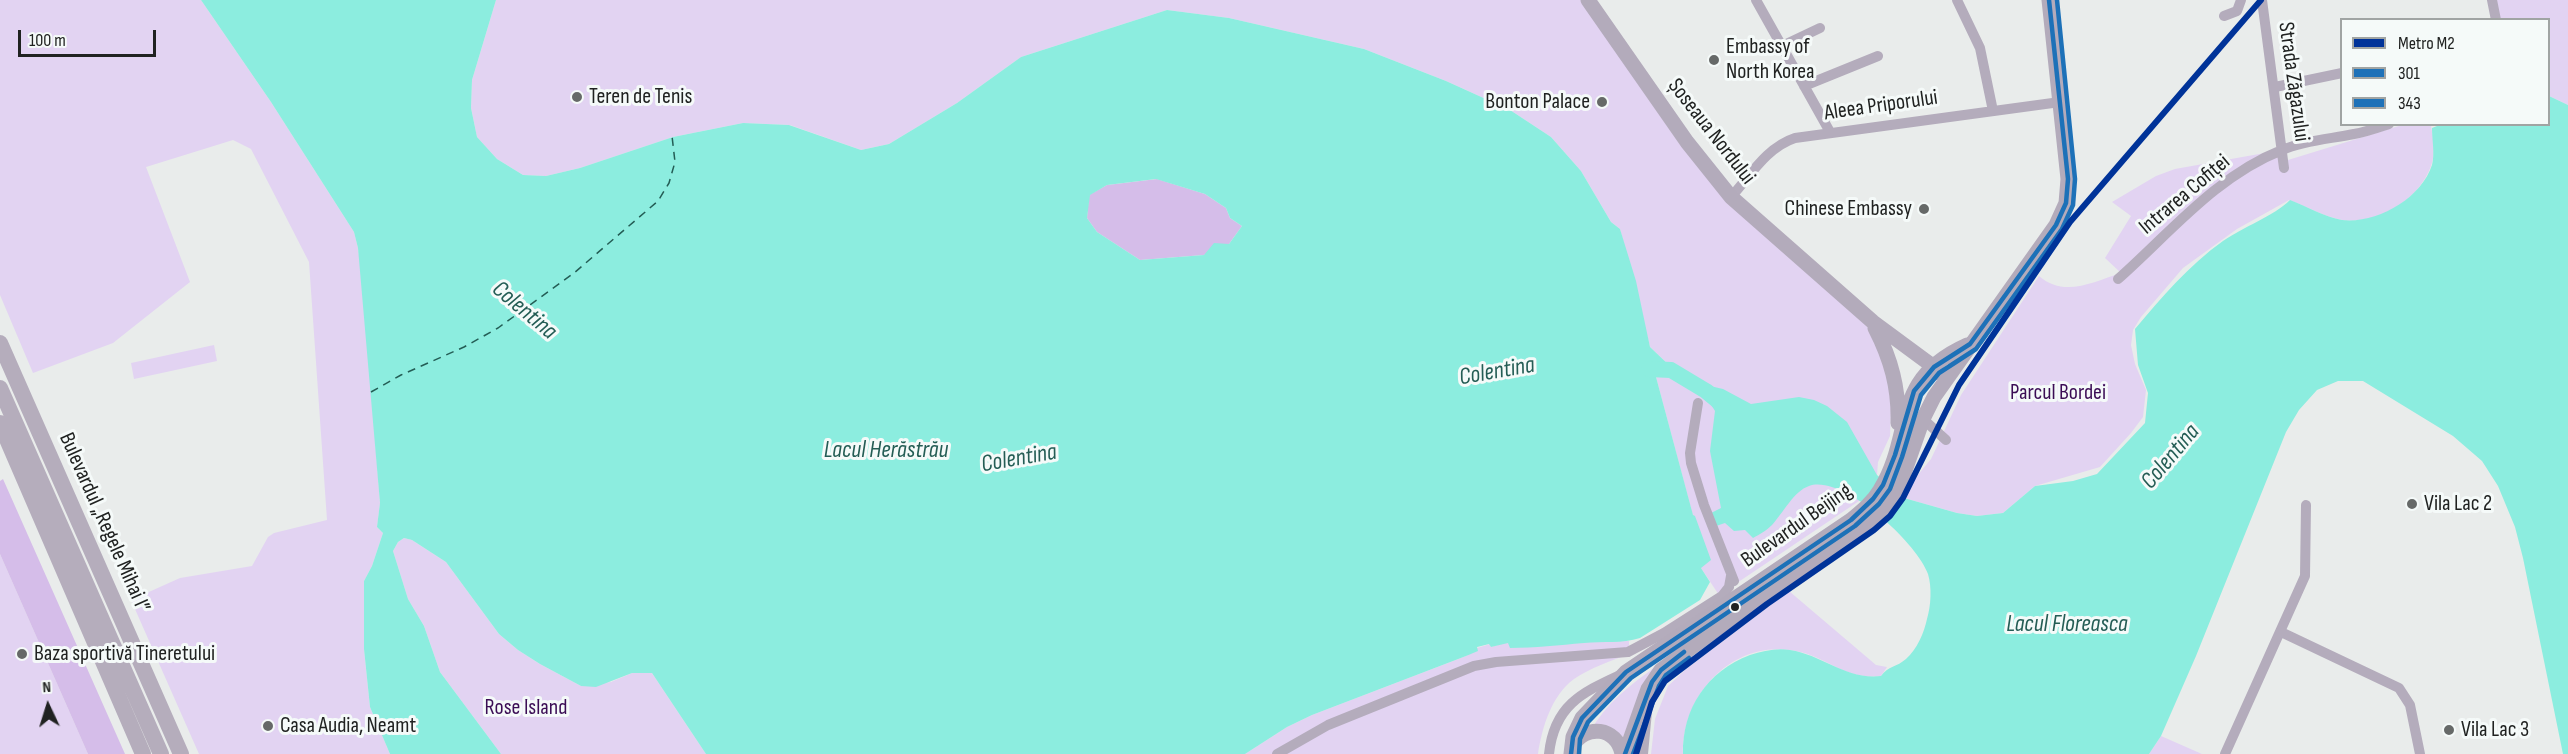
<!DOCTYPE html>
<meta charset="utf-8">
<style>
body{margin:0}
#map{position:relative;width:2568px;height:754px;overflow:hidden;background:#e9eceb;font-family:"Sofia Sans Condensed",sans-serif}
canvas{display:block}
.legend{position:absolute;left:2340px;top:18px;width:210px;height:108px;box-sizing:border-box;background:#f5faf9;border:2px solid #a0a4a3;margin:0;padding:8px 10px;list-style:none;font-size:18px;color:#202221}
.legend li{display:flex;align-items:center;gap:12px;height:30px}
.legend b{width:30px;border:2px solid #a0a4a3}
.north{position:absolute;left:18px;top:676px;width:60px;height:60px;-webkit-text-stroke:4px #f5faf9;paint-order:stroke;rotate:356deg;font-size:16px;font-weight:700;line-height:24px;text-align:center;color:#202221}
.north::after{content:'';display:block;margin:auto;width:21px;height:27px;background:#202221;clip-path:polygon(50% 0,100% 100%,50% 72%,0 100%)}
.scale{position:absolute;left:18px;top:30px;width:138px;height:27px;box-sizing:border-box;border:3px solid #202221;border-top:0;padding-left:8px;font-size:18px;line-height:21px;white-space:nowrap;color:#202221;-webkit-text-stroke:4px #f5faf9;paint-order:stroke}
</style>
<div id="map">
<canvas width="2568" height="754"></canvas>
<ul class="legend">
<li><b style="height:8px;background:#039"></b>Metro M2</li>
<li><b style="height:8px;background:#1d71b8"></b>301</li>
<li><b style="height:8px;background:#1d71b8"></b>343</li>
</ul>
<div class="north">N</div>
<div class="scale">100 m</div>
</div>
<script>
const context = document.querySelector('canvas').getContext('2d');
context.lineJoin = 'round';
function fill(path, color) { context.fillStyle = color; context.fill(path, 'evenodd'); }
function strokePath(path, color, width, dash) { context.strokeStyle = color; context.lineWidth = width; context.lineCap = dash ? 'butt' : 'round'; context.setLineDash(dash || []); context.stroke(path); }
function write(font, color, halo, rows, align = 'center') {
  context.font = font + ' "Sofia Sans Condensed",sans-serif'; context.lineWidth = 6; context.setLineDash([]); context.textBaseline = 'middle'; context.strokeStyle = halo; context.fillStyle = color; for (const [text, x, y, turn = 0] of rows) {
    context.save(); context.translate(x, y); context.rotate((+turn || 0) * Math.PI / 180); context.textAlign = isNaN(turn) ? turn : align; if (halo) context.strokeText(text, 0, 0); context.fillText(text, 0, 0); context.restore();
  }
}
fill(new Path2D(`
 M0,0H201L271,102L354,232L358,248L363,282L380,503L377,527L383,533L372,566L364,581V649L370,707L390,754H199L131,600L180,578L252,566L268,537L274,533L327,520L309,262L251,149L233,140L146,167L190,282L113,343L33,373L0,295Z
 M496,0H1581L1679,143L1866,325L1877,341L1892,385L1890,436L1878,462L1877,475L1859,501L1719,595L1701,568L1693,516L1656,377L1660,372L1671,367L1650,347L1620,229L1611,222L1581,171L1551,137L1510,110L1446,81L1364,49L1229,18L1167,10L1021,57L957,103L889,144L861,150L790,125L743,123L673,137L580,168L546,176L523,175L497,159L477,137L471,108L472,80Z
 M2493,0H2568V105L2549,96L2548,20L2498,19Z
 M2402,125H2431C2433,137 2436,154 2431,166C2419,200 2377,225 2342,220C2325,217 2306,206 2289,200L2237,229L2183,268L2141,317L2133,330L2131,345L2135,364L2146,390L2143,417L2131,433L2100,467L2035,486L2003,513L1994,514L1977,516L1957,513L1904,498L1917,476L1931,459L1961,395L2039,276C2064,298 2093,282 2121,273L2105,258L2131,216L2112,202L2156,176L2175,169L2276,151L2288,160Z
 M214,345L217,361L134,379L131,363Z
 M404,538L412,540L446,562L499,634L518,650L540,664L581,686L611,682L632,673H652L706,754H501L440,672L424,626L408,599L393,551L398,542Z
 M0,554L88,754H0Z
 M1789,591L1876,665L1887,667L1881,676C1844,681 1825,654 1790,650C1729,642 1682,697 1683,754H1651L1655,719L1668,686L1685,670Z
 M1629,641V654C1611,661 1590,668 1574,679C1551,696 1542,728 1538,754H1245L1287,727L1312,715L1466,656L1477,648L1490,644L1491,647L1508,642Z
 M1662,662L1637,701L1622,740L1593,727C1610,699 1636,681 1662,662Z
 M2161,736L2202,754H2149Z`), '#e2d3f2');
fill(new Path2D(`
 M1157,179L1205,194L1226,208L1230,218L1242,226L1229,244L1204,255L1140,260L1097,232L1087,218L1089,195L1107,185Z
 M3,479L125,754H88L0,554V481Z`), '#d5bde9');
fill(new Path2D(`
 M201,0H496L472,80L471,108L477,137L497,159L523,175L546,176L580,168L673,137L743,123L789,125L861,150L889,144L957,103L1021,57L1167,10L1229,18L1364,49L1446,81L1510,110L1551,137L1581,171L1611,222L1620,229L1636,281L1650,347L1671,367L1669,373L1660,372L1656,377L1693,515L1695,516L1711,560L1701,568L1710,582L1700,600L1640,638C1622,644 1603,641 1584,643C1559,645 1535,648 1510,648L1508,643L1491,647L1489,644L1477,647L1478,651L1466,656L1312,715L1287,727L1245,754H706L652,673H632L596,687L581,686L540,664L518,650L499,634L446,562L412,540L404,538L398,542L393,551L408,599L424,626L440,672L501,754H390L370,707L364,649V581L372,566L383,533L377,527L380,503L358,248L354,232L271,102ZM1156,179L1205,194L1226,208L1230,218L1242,226L1229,244L1214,243L1204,255L1140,260L1097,232L1087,218L1090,195L1107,185Z
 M2549,96L2568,105V754H2563L2523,558L2515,527L2498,486L2482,461L2453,436L2363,381H2338L2317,390L2299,410L2286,432L2196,656L2161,736L2149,754H1683C1682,709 1707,671 1750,655C1763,651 1776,648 1790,650C1823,655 1846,680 1881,676C1888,666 1897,667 1906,659C1917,649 1924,633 1927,619C1931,606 1932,587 1928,574C1917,543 1843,474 1809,486C1794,491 1783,513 1772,525C1766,531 1760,534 1753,538L1745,530L1734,531L1725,523L1716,526L1711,513L1721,508L1710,451L1715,411L1705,395L1710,386L1723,389L1751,404L1799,397L1814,400L1827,406L1847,422L1877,475L1904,498L1957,513L1977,516L1994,514L2003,513L2035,486L2073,481L2097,474L2145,423L2148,393L2138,365L2135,329C2163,296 2188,266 2223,241C2243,227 2274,216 2290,200C2306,206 2325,217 2342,220C2376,224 2421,199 2432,165C2435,154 2432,140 2432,128L2442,124H2548Z`), '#8ceddf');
strokePath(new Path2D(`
 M1649,369L1671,370L1706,391L1723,405`), '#8ceddf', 16);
strokePath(new Path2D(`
 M371,392L401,375L464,347L498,328L574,273L658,201L669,183L675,162L672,136`), '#245d55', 1.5, [8, 6]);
strokePath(new Path2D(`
 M1756,0L1830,132
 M1957,0L1980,48L1993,111
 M2262,0L2284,168
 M2492,0L2496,20
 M2224,16L2237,11L2241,0
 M1782,46L1820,28
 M1804,86L1878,56
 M2275,87L2342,73
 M1731,197C1750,176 1767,147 1795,138L2060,102
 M2118,279C2170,233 2216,176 2282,150C2306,140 2330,139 2354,134C2366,132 2377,128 2389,124
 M1698,403L1690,453L1691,463L1704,505L1734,581
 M1923,419L1946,440
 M2281,632L2399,688L2410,705L2420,754
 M1277,754L1328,725L1474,666L1496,662L1628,652L1664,633L1722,596L1729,587L1731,576
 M1549,754C1554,706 1581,693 1620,675
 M1643,754L1648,701
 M2225,754L2305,576L2306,505`), '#b4acbc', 10);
strokePath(new Path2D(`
 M1588,0L1687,142L1731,197L1873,322L1934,367L1938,373
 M1875,328C1891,359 1899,388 1898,423
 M1572,747C1585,723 1617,727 1622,754
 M1571,754L1573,737L1582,718L1626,672L1851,520C1862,511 1873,502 1880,490C1915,433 1889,380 1967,345
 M1625,754L1648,689L1661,670L1748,606L1861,530L1884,509L1901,482L1923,419L1934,397L2056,225L2066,203L2068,179L2049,0`), '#b3abbb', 15);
strokePath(new Path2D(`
 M0,343L181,754
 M0,388L161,754
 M0,423L143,754`), '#b5adbc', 16);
strokePath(new Path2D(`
 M1571,754L1573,737L1582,718L1626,672L1851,520L1873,499L1883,485L1895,455L1914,391L1934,367L1970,344L2056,225L2066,203L2068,179L2049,0
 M1625,754L1652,682L1661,670L1684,652`), '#1d71b8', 4.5);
strokePath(new Path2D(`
 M1579,754L1580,739L1588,722L1631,678L1855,526L1879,504L1890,489L1902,457L1921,395L1939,373L1976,349L2062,229L2073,205L2075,179L2057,0
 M1633,754L1659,686L1666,675L1689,658`), '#1d71b8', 4.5);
strokePath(new Path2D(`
 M1636,754L1652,702L1665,681L1767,604L1874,530L1890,516L1903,498L1959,385L2070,222L2261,0`), '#039', 6);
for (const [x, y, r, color] of [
 [1714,60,6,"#666968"],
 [577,97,6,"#666968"],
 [1602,102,6,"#666968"],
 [1924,209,6,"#666968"],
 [2412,504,6,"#666968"],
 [1735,607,5,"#202221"],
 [22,654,6,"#666968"],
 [268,726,6,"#666968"],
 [2449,730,6,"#666968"]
]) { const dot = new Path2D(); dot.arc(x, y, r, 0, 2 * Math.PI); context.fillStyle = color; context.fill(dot); strokePath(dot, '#f5faf9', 2); }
write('22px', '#202221', '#f5faf9', [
 ["Embassy of",1726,47],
 ["North Korea",1726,72],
 ["Teren de Tenis",589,97],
 ["Bonton Palace",1590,102,"right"],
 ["Chinese Embassy",1912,209,"right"],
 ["Vila Lac 2",2424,504],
 ["Baza sportivă Tineretului",34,654],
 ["Casa Audia, Neamt",280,726],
 ["Vila Lac 3",2461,730]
], 'left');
write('22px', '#202221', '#f5faf9', [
 ["Strada Zăgazului",2293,82,82],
 ["Aleea Priporului",1881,106,-8],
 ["Șoseaua Nordului",1711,132,52],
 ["Intrarea Cofiței",2185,195,-40],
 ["Bulevardul „Regele Mihai I”",104,523,66],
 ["Bulevardul Beijing",1797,526,-35]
]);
write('22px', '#3b0d55', '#f5faf9', [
 ["Parcul Bordei",2058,393],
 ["Rose Island",526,708]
]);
write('italic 24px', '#245d55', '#f5faf9', [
 ["Colentina",524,311,40],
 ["Colentina",1497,372,-10],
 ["Lacul Herăstrău",886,451],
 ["Colentina",2171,457,-50],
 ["Colentina",1019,459,-10],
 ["Lacul Floreasca",2067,625]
]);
</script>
